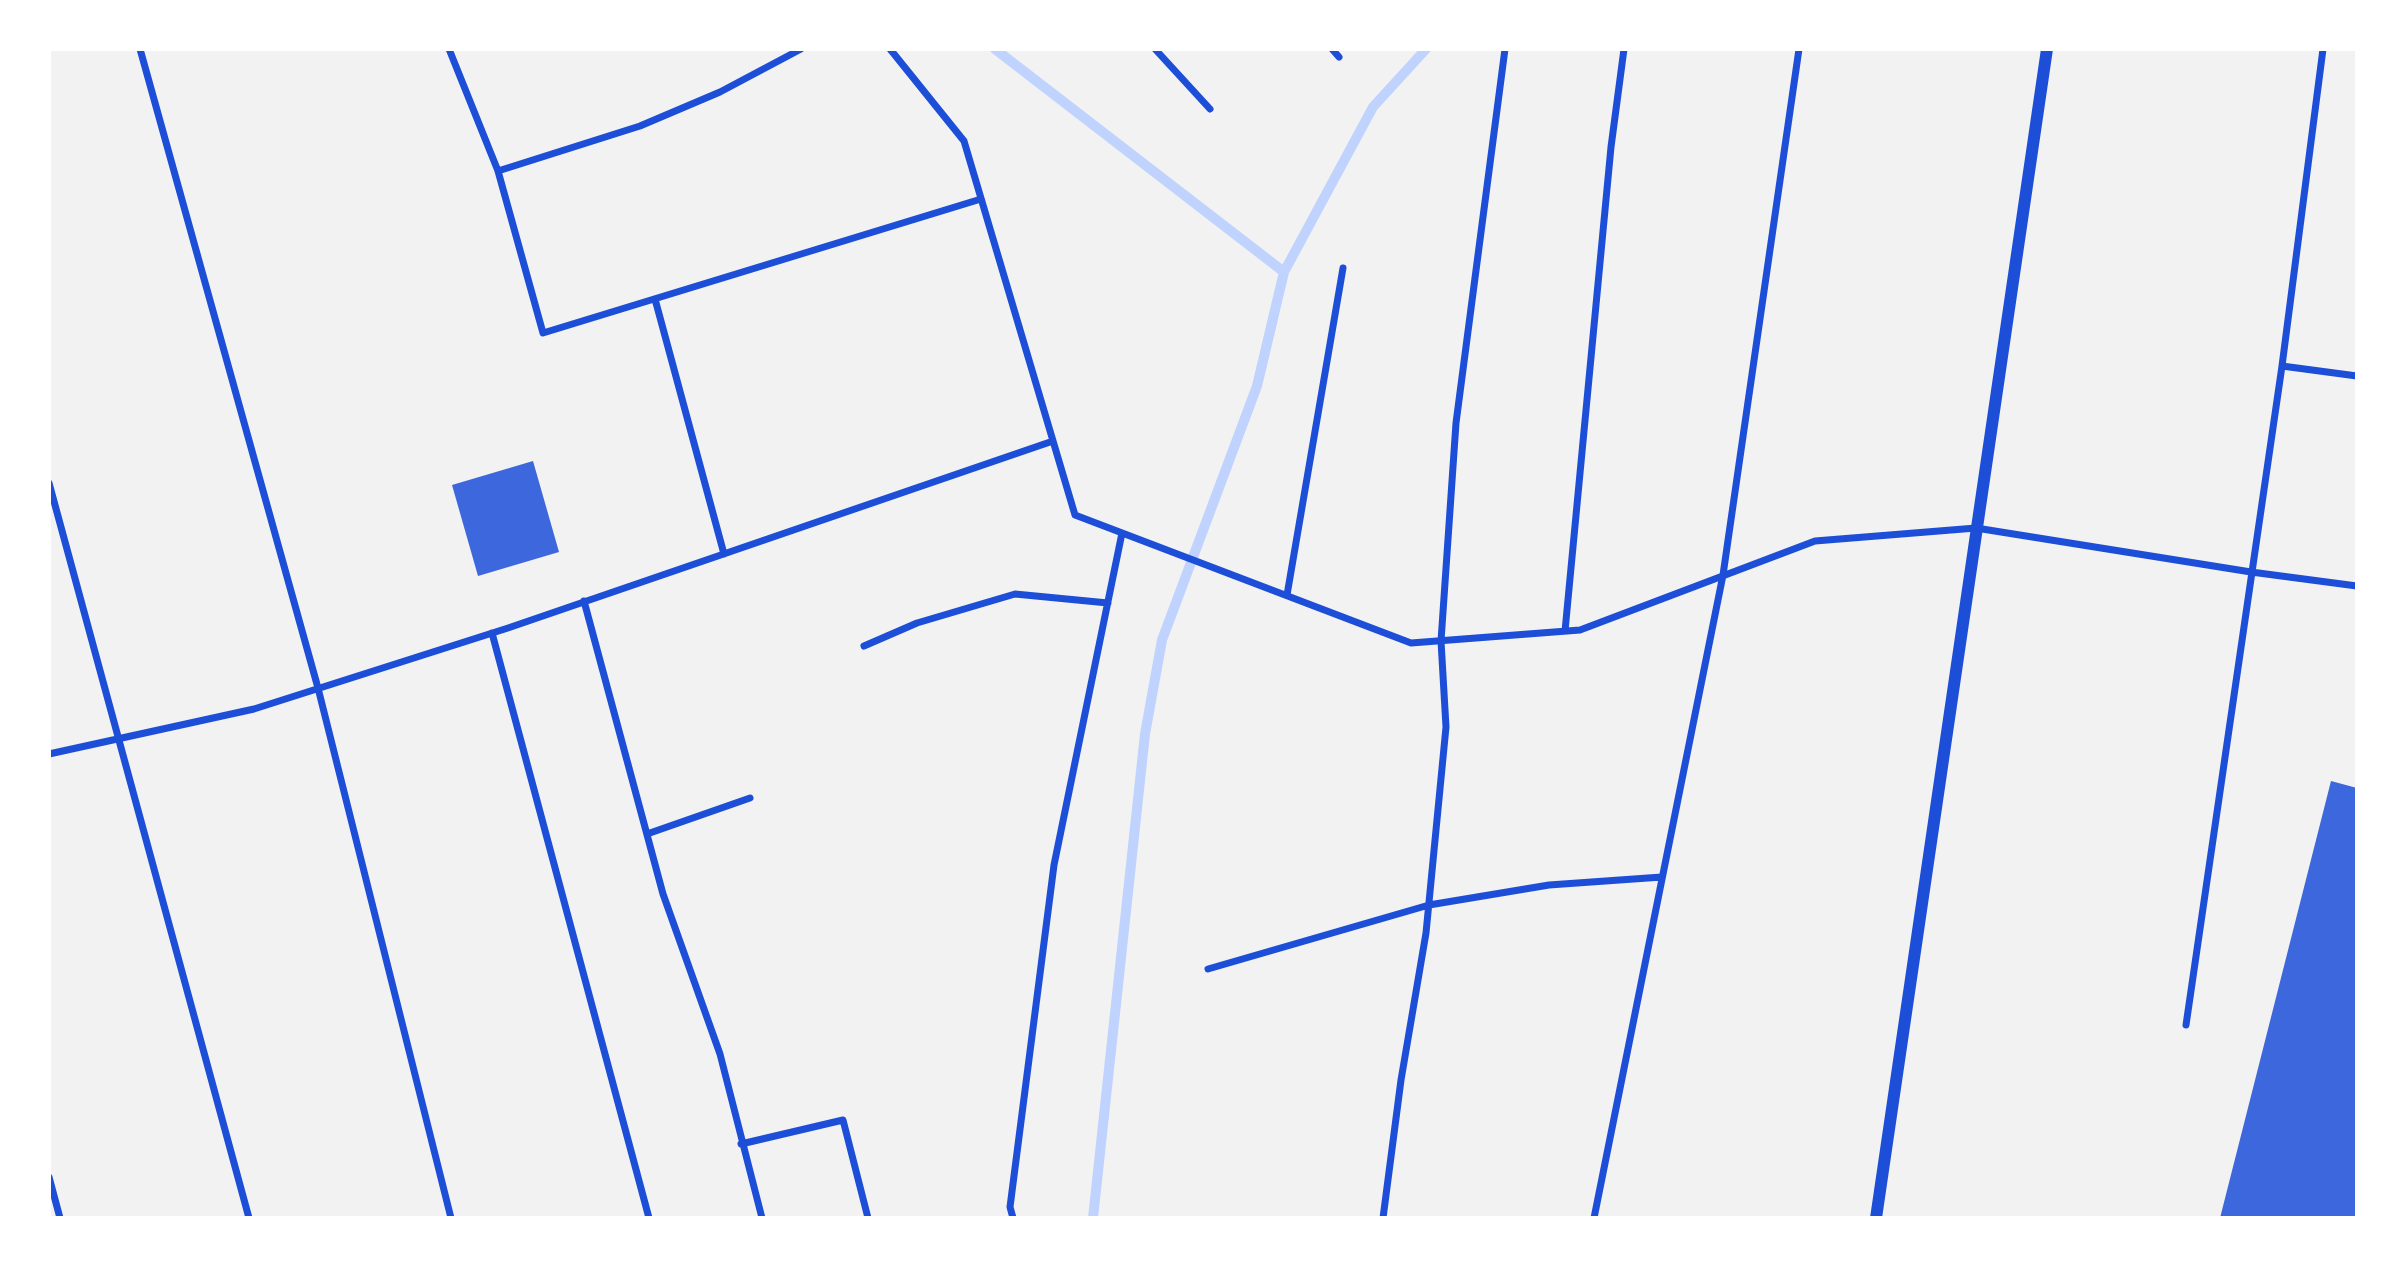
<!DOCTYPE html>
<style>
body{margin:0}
#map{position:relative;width:2406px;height:1267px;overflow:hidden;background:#f2f2f2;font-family:Jost,sans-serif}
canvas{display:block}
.frame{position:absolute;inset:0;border:51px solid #fff;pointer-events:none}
</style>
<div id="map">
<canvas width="2406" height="1267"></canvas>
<div class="frame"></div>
</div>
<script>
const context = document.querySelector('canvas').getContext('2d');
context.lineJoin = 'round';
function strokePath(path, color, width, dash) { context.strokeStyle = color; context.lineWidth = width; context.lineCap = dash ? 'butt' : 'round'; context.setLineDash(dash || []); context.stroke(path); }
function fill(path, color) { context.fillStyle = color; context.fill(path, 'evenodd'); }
strokePath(new Path2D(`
 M995,49L1284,272
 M1093,1218L1145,734L1162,640L1257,386L1284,272L1373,107L1426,49`), '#bfd3fe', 10);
fill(new Path2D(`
 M533,461L559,552L478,576L452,485Z
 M2331,781L2357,788V1218H2220Z`), '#3d67dc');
strokePath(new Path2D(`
 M140,49L318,688L451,1218
 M449,49L498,171L543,333L981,199
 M890,49L964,141L1075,515L1411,643L1580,630L1815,541L1976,528L2251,572L2357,586
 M1155,49L1210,109
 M1332,49L1339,57
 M498,171L640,126L720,92L801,49
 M655,299L724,554
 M2282,366L2357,376
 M49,483L249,1218
 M1287,595L1343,268
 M584,601L663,894L720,1054L762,1218
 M1565,631L1611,147L1624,49
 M492,633L649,1218
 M864,646L917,623L1015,594L1108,603
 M49,754L254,709L508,628L1053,441
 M647,834L750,798
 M1208,969L1429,905L1549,885L1662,877
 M2186,1025L2282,366L2323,49
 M741,1144L843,1120L868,1218
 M49,1177L60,1218
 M1013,1218L1010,1207L1054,865L1122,533
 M1383,1218L1401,1080L1426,933L1446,727L1441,641L1456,423L1505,49
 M1594,1218L1723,575L1799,49`), '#1d4ed8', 7);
strokePath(new Path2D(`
 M1876,1218L2047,49`), '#1d4ed8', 12);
</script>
